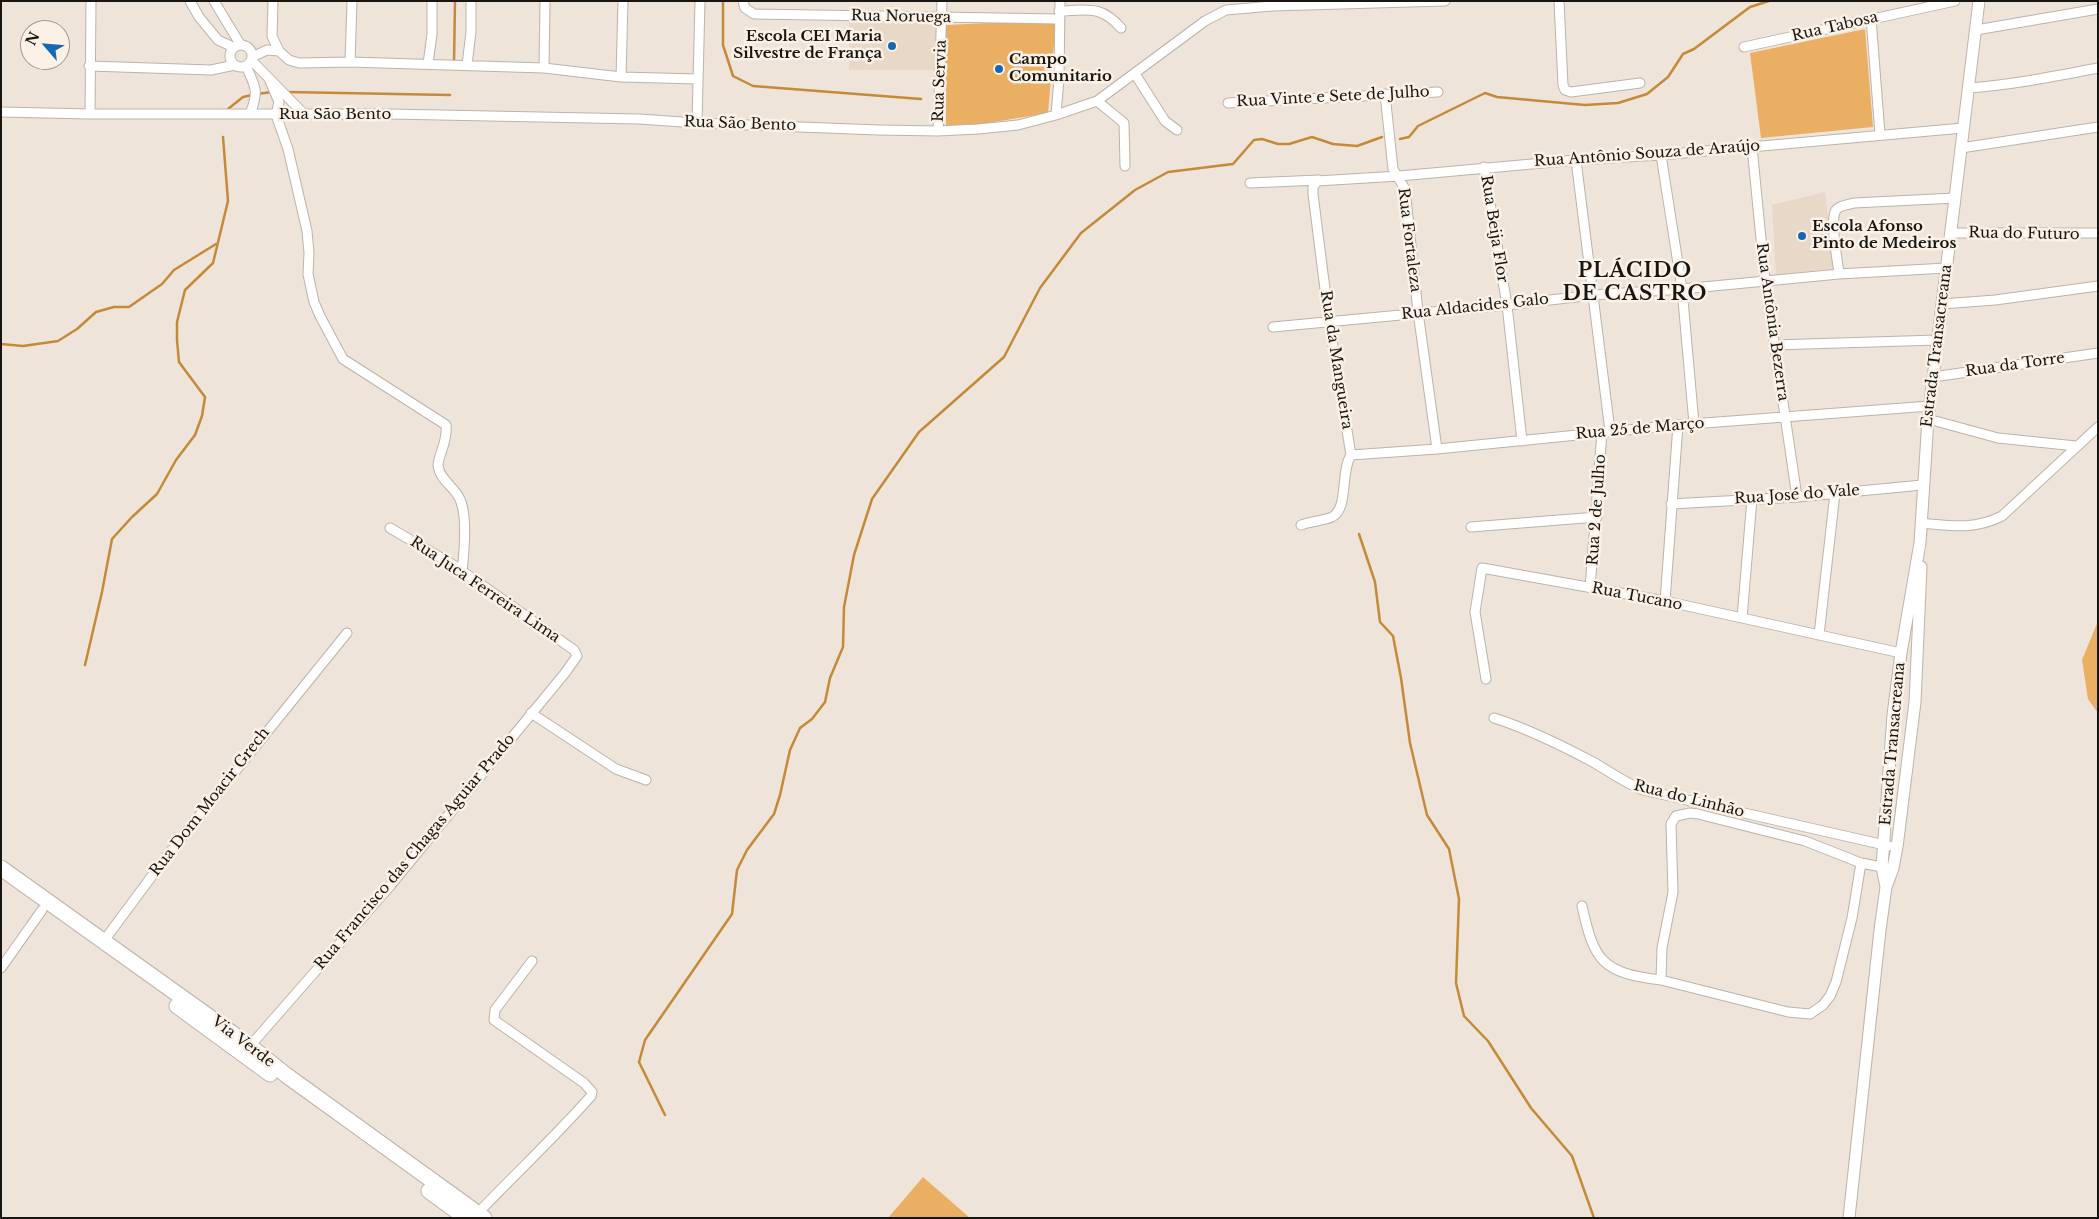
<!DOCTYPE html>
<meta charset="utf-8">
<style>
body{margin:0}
#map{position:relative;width:2099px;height:1219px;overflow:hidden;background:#eee4d9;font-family:"Libre Baskerville",serif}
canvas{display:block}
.frame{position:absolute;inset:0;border:2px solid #191612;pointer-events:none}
.north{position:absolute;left:20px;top:20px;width:50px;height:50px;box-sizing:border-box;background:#fbf1e6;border:1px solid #a19991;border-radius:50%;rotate:297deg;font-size:14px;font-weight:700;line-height:20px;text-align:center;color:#191612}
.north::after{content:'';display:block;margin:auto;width:18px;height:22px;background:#1469b7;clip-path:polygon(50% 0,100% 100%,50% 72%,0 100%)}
</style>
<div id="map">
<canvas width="2099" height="1219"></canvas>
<div class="frame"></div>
<div class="north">N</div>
</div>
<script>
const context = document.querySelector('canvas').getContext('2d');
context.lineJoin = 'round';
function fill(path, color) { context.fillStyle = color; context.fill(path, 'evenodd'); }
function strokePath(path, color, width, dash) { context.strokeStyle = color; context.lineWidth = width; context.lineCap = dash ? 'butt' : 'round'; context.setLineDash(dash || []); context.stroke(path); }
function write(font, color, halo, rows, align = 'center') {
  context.font = font + ' "Libre Baskerville",serif'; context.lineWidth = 5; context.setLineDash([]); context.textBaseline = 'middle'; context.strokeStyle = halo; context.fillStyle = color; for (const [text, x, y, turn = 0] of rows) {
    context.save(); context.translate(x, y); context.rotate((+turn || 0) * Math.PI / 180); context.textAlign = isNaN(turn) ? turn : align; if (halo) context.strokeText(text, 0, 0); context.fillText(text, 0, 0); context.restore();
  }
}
fill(new Path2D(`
 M849,21H936L935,70H849Z
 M1825,192L1835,268L1776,275L1772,205Z`), '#e7d8c7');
fill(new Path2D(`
 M1056,20L1048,113L946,130V25Z
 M1865,29L1873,127L1761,138L1750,53Z
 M2098,621V713L2088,699L2082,660Z
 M923,1177L970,1218H888Z`), '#eaaf62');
strokePath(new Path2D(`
 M723,1V45L733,76L753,86L921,99
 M454,63L455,1
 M287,92L450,95
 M257,94L272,92
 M228,109L243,97L252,95
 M1400,139L1409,137L1418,126L1485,93L1497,97L1585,105L1618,103L1647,94L1668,77L1683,54L1694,49L1750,7L1769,1
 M1,344L23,346L58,341L77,329L96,312L114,307H129L162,284L174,270L216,244
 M1359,534L1375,582L1380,622L1393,636L1401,678L1410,743L1427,815L1449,849L1459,899L1456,983L1464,1016L1488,1041L1531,1108L1572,1156L1594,1218
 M85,665L102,592L112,539L132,517L157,494L176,460L195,435L202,416L205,397L179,362L177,340V322L185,290L213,263L228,201L223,137
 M665,1115L639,1062L645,1040L732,914L737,870L747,850L774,814L780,795L790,750L800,728L812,719L825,702L830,678L843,647L844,607L854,555L872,499L919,432L1004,357L1040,288L1081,233L1135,190L1168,172L1233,164L1254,140L1262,139L1278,144H1289L1312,137L1333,144L1357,146L1382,137`), '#c58a38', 2.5);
const minor = new Path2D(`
 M190,1L199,17L218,40L233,47
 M214,1L240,44
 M273,1L272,36L279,51L289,60L299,63L350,62L544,68L621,77L698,79
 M743,1L745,8L754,14L1059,19
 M1559,1L1563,85L1565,90L1571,92L1640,83
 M1059,11C1088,10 1101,5 1121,28
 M1871,18L1880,134
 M1976,30L2098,9
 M230 56a11 11 0 1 1 22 0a11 11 0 1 1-22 0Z
 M1744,47L1955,1
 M252,57L267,50L279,51
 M251,60L305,115
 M350,62L352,1
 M428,64L432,34V1
 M467,65L471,32V1
 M89,66L211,70L235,65
 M246,66C256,88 259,91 250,114
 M544,68L545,1
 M1135,74L1165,121L1177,130
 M621,77L623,1
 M270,81L279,102L276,115L288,149L307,231L309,253L308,274L314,302L320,316L343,359L446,425C448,442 438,455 438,466C440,481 457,488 461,502C467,518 464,554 462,572
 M1968,88C2013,85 2055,76 2098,68
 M1385,94L1393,169L1405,189L1418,312L1437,449
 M1097,101L1124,123L1125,166
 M1228,103L1438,92
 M1,112L90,114H390L639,119L697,123L878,130L938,131L978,129L1018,125L1056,115L1097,101L1205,21L1226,10L1272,6L1445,1
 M90,114L91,1
 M1056,115L1059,78L1060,1
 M697,123L700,1
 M938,131L942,1
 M1752,147L1765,280L1797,497
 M1961,148L2098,127
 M1661,155L1682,289L1694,424
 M1576,160L1610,431
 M1484,167L1507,305L1522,441
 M1250,183L1319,180
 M1950,233H2098
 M1839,274C1838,261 1829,221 1836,210C1840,205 1848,205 1854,203L1955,198
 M1942,304L1995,300L2098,286
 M1273,327L1507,305L1593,295L1682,289L1839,274L1946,268
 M1774,345L1937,340
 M1933,377L2098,353
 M1928,419L1998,438L2076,446
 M1351,455L1437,449L1678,425L1930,406
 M1671,504L1797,497L1922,485
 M1921,523C1952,526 1974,530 2002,516L2098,427
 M1301,525C1311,521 1323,521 1332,517C1349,508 1340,472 1351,455L1329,321L1313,194V187L1317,181L1399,176L1576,160L1661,155L1963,128
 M1471,527L1597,517
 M1590,588L1602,432
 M1665,601L1678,425
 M1742,618L1752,499
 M1819,635L1835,493
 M1486,679L1475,612L1482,568L1665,601L1901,653
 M531,713L616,769L646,780
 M1494,718C1529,729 1561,745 1593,762C1610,772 1625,783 1643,790L1889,846
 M1861,863L1852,918L1836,982L1830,996L1823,1005L1810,1014L1788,1012L1661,980L1662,948L1673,892L1671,824L1676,816L1690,813L1698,814L1805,841L1861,863L1887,868
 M1582,906C1594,961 1602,973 1661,980
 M103,942L166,857L347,633
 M1,968L42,910
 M250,1046L390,886L565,673L577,656L574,650L455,566L390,528
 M478,1213C515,1174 555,1137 591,1096L592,1092L584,1083L494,1020L495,1010L532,961`);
const tertiary = new Path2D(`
 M1886,887L1882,867L1893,715L1901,653L1920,543L1928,419L1979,1
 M1849,1218L1880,930L1886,887L1893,868L1897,847L1915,702L1921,567`);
const primary = new Path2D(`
 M1,868L250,1046L286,1075L484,1218
 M177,1006L270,1074
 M429,1191L466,1218`);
strokePath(minor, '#bdb3a8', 11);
strokePath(tertiary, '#bdb3a8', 13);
strokePath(primary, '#bdb3a8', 17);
strokePath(minor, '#fff', 9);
strokePath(tertiary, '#fff', 11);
strokePath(primary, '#fff', 15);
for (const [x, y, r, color] of [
 [892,46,5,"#1469b7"],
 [999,69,5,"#1469b7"],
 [1802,236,5,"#1469b7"]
]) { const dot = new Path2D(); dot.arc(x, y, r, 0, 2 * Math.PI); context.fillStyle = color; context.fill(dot); strokePath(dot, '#fbf1e6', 2); }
write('15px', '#191612', '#fbf1e6', [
 ["Rua Noruega",901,17,1],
 ["Rua Tabosa",1835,27,-13],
 ["Rua Servia",940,81,-88],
 ["Rua Vinte e Sete de Julho",1333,97,-3],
 ["Rua São Bento",335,115],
 ["Rua São Bento",740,124,2],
 ["Rua Antônio Souza de Araújo",1647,154,-4],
 ["Rua Beija Flor",1494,229,81],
 ["Rua do Futuro",2024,234,1],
 ["Rua Fortaleza",1409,240,83],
 ["Rua Aldacides Galo",1475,307,-6],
 ["Rua Antônia Bezerra",1772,322,82],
 ["Estrada Transacreana",1937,346,-83],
 ["Rua da Mangueira",1336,360,81],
 ["Rua da Torre",2015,365,-8],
 ["Rua 25 de Março",1640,429,-5],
 ["Rua José do Vale",1797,495,-4],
 ["Rua 2 de Julho",1597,510,-86],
 ["Rua Juca Ferreira Lima",485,590,34],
 ["Rua Tucano",1637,597,11],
 ["Estrada Transacreana",1893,744,-85],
 ["Rua do Linhão",1689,799,14],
 ["Rua Dom Moacir Grech",210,802,-52],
 ["Rua Francisco das Chagas Aguiar Prado",415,852,-50],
 ["Via Verde",243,1042,37]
]);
write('bold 15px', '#191612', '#fbf1e6', [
 ["Escola CEI Maria",882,37,"right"],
 ["Silvestre de França",882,54,"right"],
 ["Campo",1009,60],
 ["Comunitario",1009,77],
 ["Escola Afonso",1812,227],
 ["Pinto de Medeiros",1812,244]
], 'left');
context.letterSpacing = '1px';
write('bold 20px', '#191612', '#fbf1e6', [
 ["PLÁCIDO",1635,271],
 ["DE CASTRO",1635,294]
]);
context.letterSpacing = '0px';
</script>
